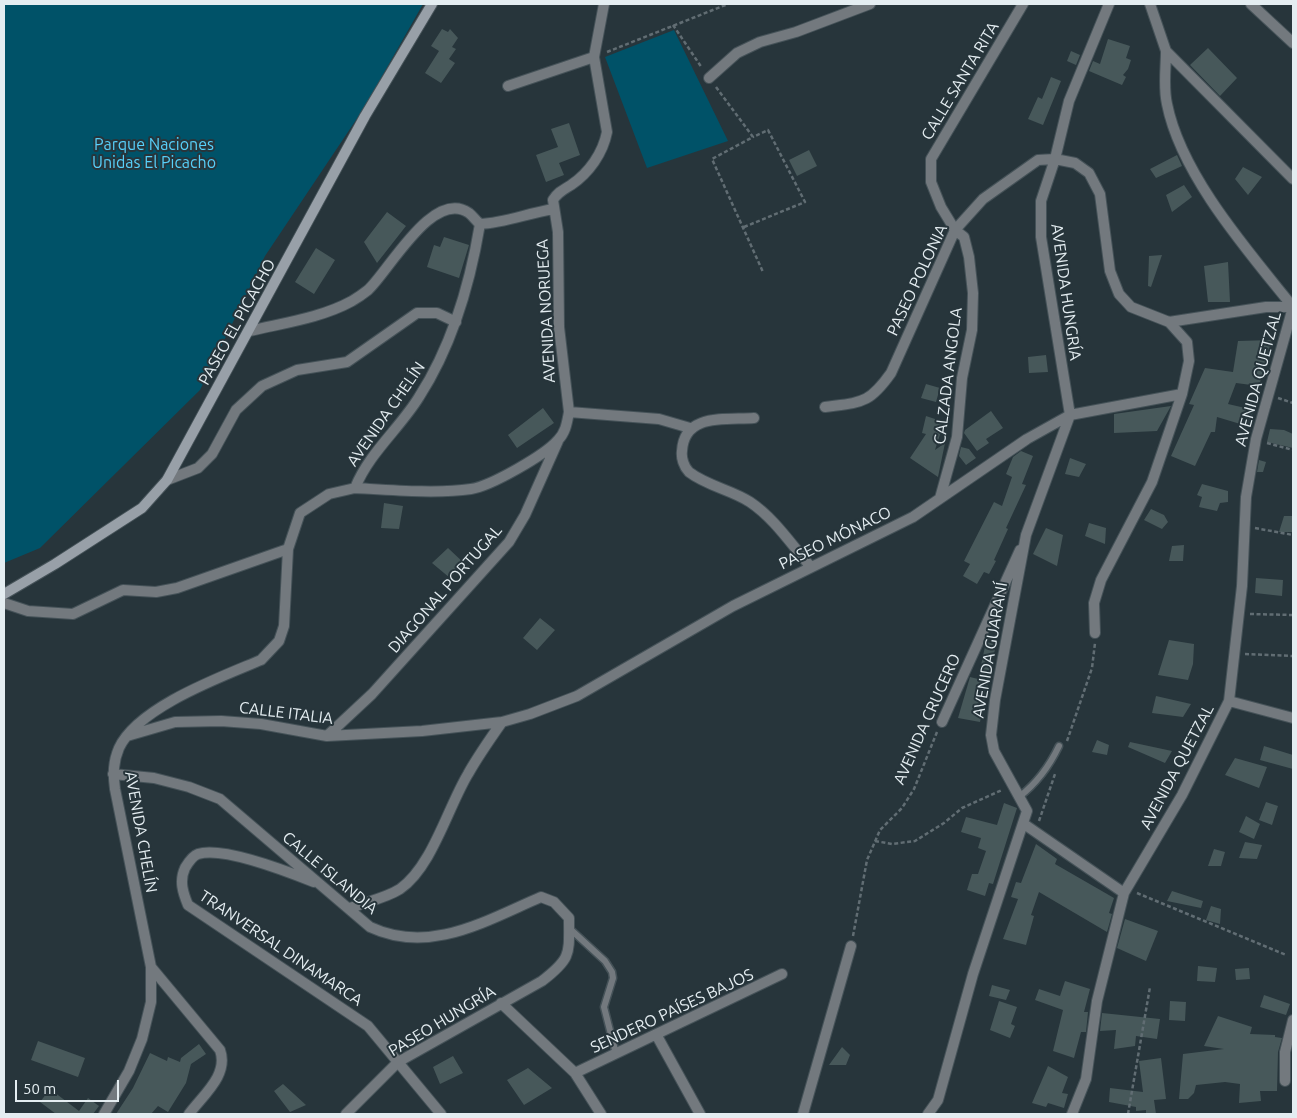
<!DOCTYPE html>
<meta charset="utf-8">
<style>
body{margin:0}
#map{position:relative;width:1297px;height:1118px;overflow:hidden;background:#27353b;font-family:Ubuntu,sans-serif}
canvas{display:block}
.frame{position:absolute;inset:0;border:5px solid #e4edf1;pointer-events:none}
.scale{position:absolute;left:15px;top:1080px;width:104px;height:22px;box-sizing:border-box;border:2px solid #e4edf1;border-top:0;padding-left:6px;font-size:15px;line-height:18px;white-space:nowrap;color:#e4edf1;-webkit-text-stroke:4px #27353b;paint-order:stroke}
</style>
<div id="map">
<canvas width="1297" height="1118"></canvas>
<div class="frame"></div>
<div class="scale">50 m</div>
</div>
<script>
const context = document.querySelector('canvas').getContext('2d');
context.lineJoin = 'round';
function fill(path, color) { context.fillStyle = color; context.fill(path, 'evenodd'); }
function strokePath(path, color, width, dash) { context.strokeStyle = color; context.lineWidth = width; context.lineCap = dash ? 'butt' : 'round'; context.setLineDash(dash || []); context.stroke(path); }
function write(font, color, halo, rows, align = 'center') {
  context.font = font + ' Ubuntu,sans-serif'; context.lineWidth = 4; context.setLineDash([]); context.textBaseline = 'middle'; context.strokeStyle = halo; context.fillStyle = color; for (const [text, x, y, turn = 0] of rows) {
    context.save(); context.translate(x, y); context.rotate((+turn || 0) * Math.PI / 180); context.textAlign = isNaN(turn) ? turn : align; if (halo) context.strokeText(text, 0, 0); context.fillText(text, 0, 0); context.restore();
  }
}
fill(new Path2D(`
 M4,4H423L364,108L265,256L200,390L40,548L4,563Z
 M674,30L728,141L647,168L605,57Z`), '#005268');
fill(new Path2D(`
 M442,29L448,32L450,29L458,38L452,47L456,49L449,59L455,63L441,83L425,73L439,51L431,46Z
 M1108,39L1130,46L1126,58L1131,60L1128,69L1123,75L1126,77L1122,85L1089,71L1093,61L1100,64Z
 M1208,48L1237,78L1220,96L1190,65Z
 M1071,51L1080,55L1076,65L1067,61Z
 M1051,77L1061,81L1043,125L1028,119L1038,97L1042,99Z
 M569,123L580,155L559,163L564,175L546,182L536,155L558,147L551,129Z
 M809,150L817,166L797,176L789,160Z
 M1177,155L1182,166L1156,178L1150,169Z
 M1243,167L1262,177L1248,195L1235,179Z
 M1184,185L1192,197L1172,212L1166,195Z
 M387,212L406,226L377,263L364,242Z
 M444,237L469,245L459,278L427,267L434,245L440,247Z
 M316,248L335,260L314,294L295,282Z
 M1162,255L1151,287L1148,286L1149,256Z
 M1228,262L1230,302H1208L1204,266Z
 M1272,340L1259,386L1236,383L1228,404L1254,410L1247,426L1217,417L1215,432H1211L1195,466L1171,456L1194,405L1189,404L1205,368L1233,372L1238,341Z
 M1046,355L1048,372L1029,373L1028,357Z
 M926,384L940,388L936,402L921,398Z
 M1171,406L1157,431L1114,433V414Z
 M543,408L554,423L517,448L508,435Z
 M991,411L1003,428L986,439L989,443L977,451L964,433L965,430Z
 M926,416L944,422L935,450L945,443L938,477L910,458L926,434L922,433Z
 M1270,429L1284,430L1293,434V448L1267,442Z
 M961,447L969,449L976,458L966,465L959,456Z
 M1021,451L1033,456L1022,484L1026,485L1006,528L1008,529L994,560L996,561L989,574L984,572L977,584L963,576L970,564L964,561L994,502L1002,506L1012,477L1006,474L1013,457Z
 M1070,458L1086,464L1079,477L1065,474Z
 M1259,460L1266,462L1263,472H1257Z
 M1202,484L1228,491V502L1220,503L1217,511L1199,507L1202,497L1197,495Z
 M384,503L403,506L399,529L381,528Z
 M1151,509L1164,515L1168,522L1162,529L1144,520Z
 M1284,516H1293V532H1279Z
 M1089,523L1106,528L1105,544L1085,536Z
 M1046,528L1063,535L1057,566L1033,554Z
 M1184,545L1183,561H1169L1172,546Z
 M448,548L465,564L450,578L432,563Z
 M1256,578L1283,580L1282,596L1255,593Z
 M540,618L555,630L537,650L523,638Z
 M1169,640L1194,644L1193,664L1188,680L1158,675Z
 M986,642L996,644L980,722L958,718L970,677L978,679Z
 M1156,696L1191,704L1183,717L1152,713Z
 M1097,740L1109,745L1107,755L1092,752Z
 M1130,742L1172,751L1165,763L1128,747Z
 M1264,746L1293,755V769L1260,760Z
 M1235,758L1267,767L1259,788L1225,775Z
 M1266,802L1278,806L1272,825L1259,820Z
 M1004,803L1017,808L993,884L989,883L985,896L967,890L972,874H978L986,851L978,848L981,838L961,832L966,817L997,825Z
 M1246,816L1260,824L1254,839L1239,832Z
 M1245,842L1262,845L1257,859L1239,858Z
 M1036,844L1057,859L1055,864L1114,898L1109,913L1112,914L1107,932L1039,892L1031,915L1034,916L1026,945L1003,939L1018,899L1011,897L1016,882L1021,883Z
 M1214,849L1225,852L1221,866H1208Z
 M1172,891L1203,901L1201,908L1167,901Z
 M1211,906L1221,909L1220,924L1206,920Z
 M1125,919L1158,931L1146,961L1117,948Z
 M1198,966L1217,968L1215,982L1197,981Z
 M1249,968L1250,979L1236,980L1235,969Z
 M1065,981L1090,989L1084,1012H1088L1086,1032H1081L1074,1058L1053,1051L1063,1010L1035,1000L1039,989L1060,996Z
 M992,985L1010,990L1006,1000L989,996Z
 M1264,995L1290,1004L1286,1015L1260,1007Z
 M999,1001L1017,1007L1011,1024L1015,1026L1010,1038L990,1030Z
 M1170,1001L1186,1002L1185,1021L1169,1020Z
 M1102,1013L1160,1019L1157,1039L1136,1036L1135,1046L1114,1049L1116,1030L1100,1031Z
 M1218,1016L1252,1027L1250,1034L1275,1035V1037L1282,1038L1278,1052L1277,1091H1260L1261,1101L1239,1103L1240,1084L1225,1082L1196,1085L1194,1093L1188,1099H1179L1183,1054L1224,1049L1204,1046Z
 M38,1041L85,1058L78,1077L31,1060Z
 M199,1044L206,1054L191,1064L186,1083L168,1112L158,1106L151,1114H116L133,1088L150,1053L167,1061L168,1057L180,1062L181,1058Z
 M842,1047L850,1055L846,1065H829Z
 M453,1056L463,1073L440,1084L433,1067Z
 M1161,1058L1166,1099L1154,1100L1156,1114H1146V1110L1136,1111V1107L1109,1102L1110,1088L1143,1092L1139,1061Z
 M1048,1066L1068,1077L1062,1093L1068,1094L1064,1108L1048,1103L1046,1107L1032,1103Z
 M528,1068L552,1088L524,1105L507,1080Z
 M283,1084L306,1105L290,1112L274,1091Z
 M50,1089L79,1111L88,1098L99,1106L93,1114H56L40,1102Z`), '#47585a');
const lane = new Path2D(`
 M1019,797C1037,783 1049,767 1059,746
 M569,928L605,961L612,972L613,978L604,1007L616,1054`);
const street = new Path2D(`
 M1150,4L1166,51L1293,179
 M1251,4L1293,43
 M1166,51C1166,68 1163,87 1167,104C1181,175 1248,251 1293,307
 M709,78L737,53L760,42L796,32L870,4
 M508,86L594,57
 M480,224C505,223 528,213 554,209
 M250,331C283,323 321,318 352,301C357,298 363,294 368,290C389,271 433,188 469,213C473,216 476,221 480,224
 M825,407C862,402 869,404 891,373L955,230L983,199L1038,160L1055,159L1075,163L1089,173L1100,194L1110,271L1119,294L1131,307L1169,322L1266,307H1293
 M569,412L559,327L558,232L553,200C558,192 563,190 571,185C589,173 603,153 607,132L594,57L604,4
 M754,418C725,420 684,413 682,451C681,458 684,467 689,472C707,486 732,490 750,502C774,518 791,544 810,566
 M167,480L198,468L212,454L236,410L262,386L297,370L347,362L417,313H437L456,322
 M355,488C390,490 437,494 471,489C491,486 545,455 558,440C566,432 567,422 569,412L659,419L690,428
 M940,498L957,437L962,378L972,330L973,293L969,257L964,237L955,230L941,207L931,182V159L1023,4
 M4,603L28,611L73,614L123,590L156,592L177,588L288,549
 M1095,633L1094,603L1101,580L1152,482L1182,394L1189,361L1187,342L1169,322
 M1229,701L1293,718
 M942,722L1020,550
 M127,736L175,722L221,721L261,724L327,736L422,731L502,722L530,714L577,696L733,606L913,517L1027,439L1070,415L1182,394
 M327,736L372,694L509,542L525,515L558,441
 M113,774L154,778L189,787L220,799L370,927C430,955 485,921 541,897L554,902L569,918C569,954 572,958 542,981L398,1062L346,1114
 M1024,824L1124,893
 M314,882C289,872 223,846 198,854C192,856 188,863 185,868C179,881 183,893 188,905L368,1026L441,1114
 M350,908C366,902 386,898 400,889C432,867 448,807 468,774C478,756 490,739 502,722
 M151,967L220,1050C229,1075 203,1095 189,1114
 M501,1003L575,1073L601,1114
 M657,1036L700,1114
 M575,1073L782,974
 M1285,1081V1052L1293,1020
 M104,1114L129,1071L142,1039L151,1002V967L115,789C113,774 113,762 119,748C138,707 221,677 261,660L279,641L284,626L288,549L300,513L329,494L355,488C369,453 400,428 419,397C452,346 470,284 480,224
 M803,1114L851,946
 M928,1114L938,1100L973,974L1027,811L994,751L991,735L995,700L1026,535L1070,415L1041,237V201L1055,159L1069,101L1109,4
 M1072,1114L1086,1079L1097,1001L1124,893L1182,795L1229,701L1242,586L1246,497L1256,439L1293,307`);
const secondary = new Path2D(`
 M4,594L55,564L142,508L167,480L365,116L432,4`);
strokePath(lane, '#455258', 9);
strokePath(street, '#455258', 12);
strokePath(secondary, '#455258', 12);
strokePath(new Path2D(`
 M673,25L702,68
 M607,52L728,4
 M716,87L753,137L712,159L763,272
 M744,227L805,202L768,130L753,137
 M1278,398L1293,403
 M1267,443L1293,450
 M1255,528L1293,535
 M1250,614L1293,615
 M1245,654L1293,656
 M1067,741L1092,668L1095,643
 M1039,821L1055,774
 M875,841L892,844L915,841L944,823L962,808L1002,790
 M1137,893L1286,955
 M853,936L867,860L880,830L902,808L914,789L937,732
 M1128,1114L1150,987`), '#616d73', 2.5, [4, 2.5]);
strokePath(lane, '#73797e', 6);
strokePath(street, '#73797e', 10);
strokePath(secondary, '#98a0a8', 10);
write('16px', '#e4edf1', '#27353b', [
 ["CALLE SANTA RITA",960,81,-59],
 ["PASEO POLONIA",917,280,-65],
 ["AVENIDA HUNGRÍA",1066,292,82],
 ["AVENIDA NORUEGA",546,311,-93],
 ["PASEO EL PICACHO",237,322,-61],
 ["CALZADA ANGOLA",948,376,-83],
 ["AVENIDA QUETZAL",1258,379,-75],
 ["AVENIDA CHELÍN",386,414,-55],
 ["PASEO MÓNACO",835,538,-26],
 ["DIAGONAL PORTUGAL",445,589,-49],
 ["AVENIDA GUARANÍ",990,650,-80],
 ["CALLE ITALIA",286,713,7],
 ["AVENIDA CRUCERO",927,719,-66],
 ["AVENIDA QUETZAL",1177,767,-62],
 ["AVENIDA CHELÍN",141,832,80],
 ["CALLE ISLANDIA",330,873,40],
 ["TRANVERSAL DINAMARCA",281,948,34],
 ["SENDERO PAÍSES BAJOS",672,1011,-25],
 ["PASEO HUNGRÍA",442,1021,-31]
]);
write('16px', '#57d0fa', '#27353b', [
 ["Parque Naciones",154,145],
 ["Unidas El Picacho",154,163]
]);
</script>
